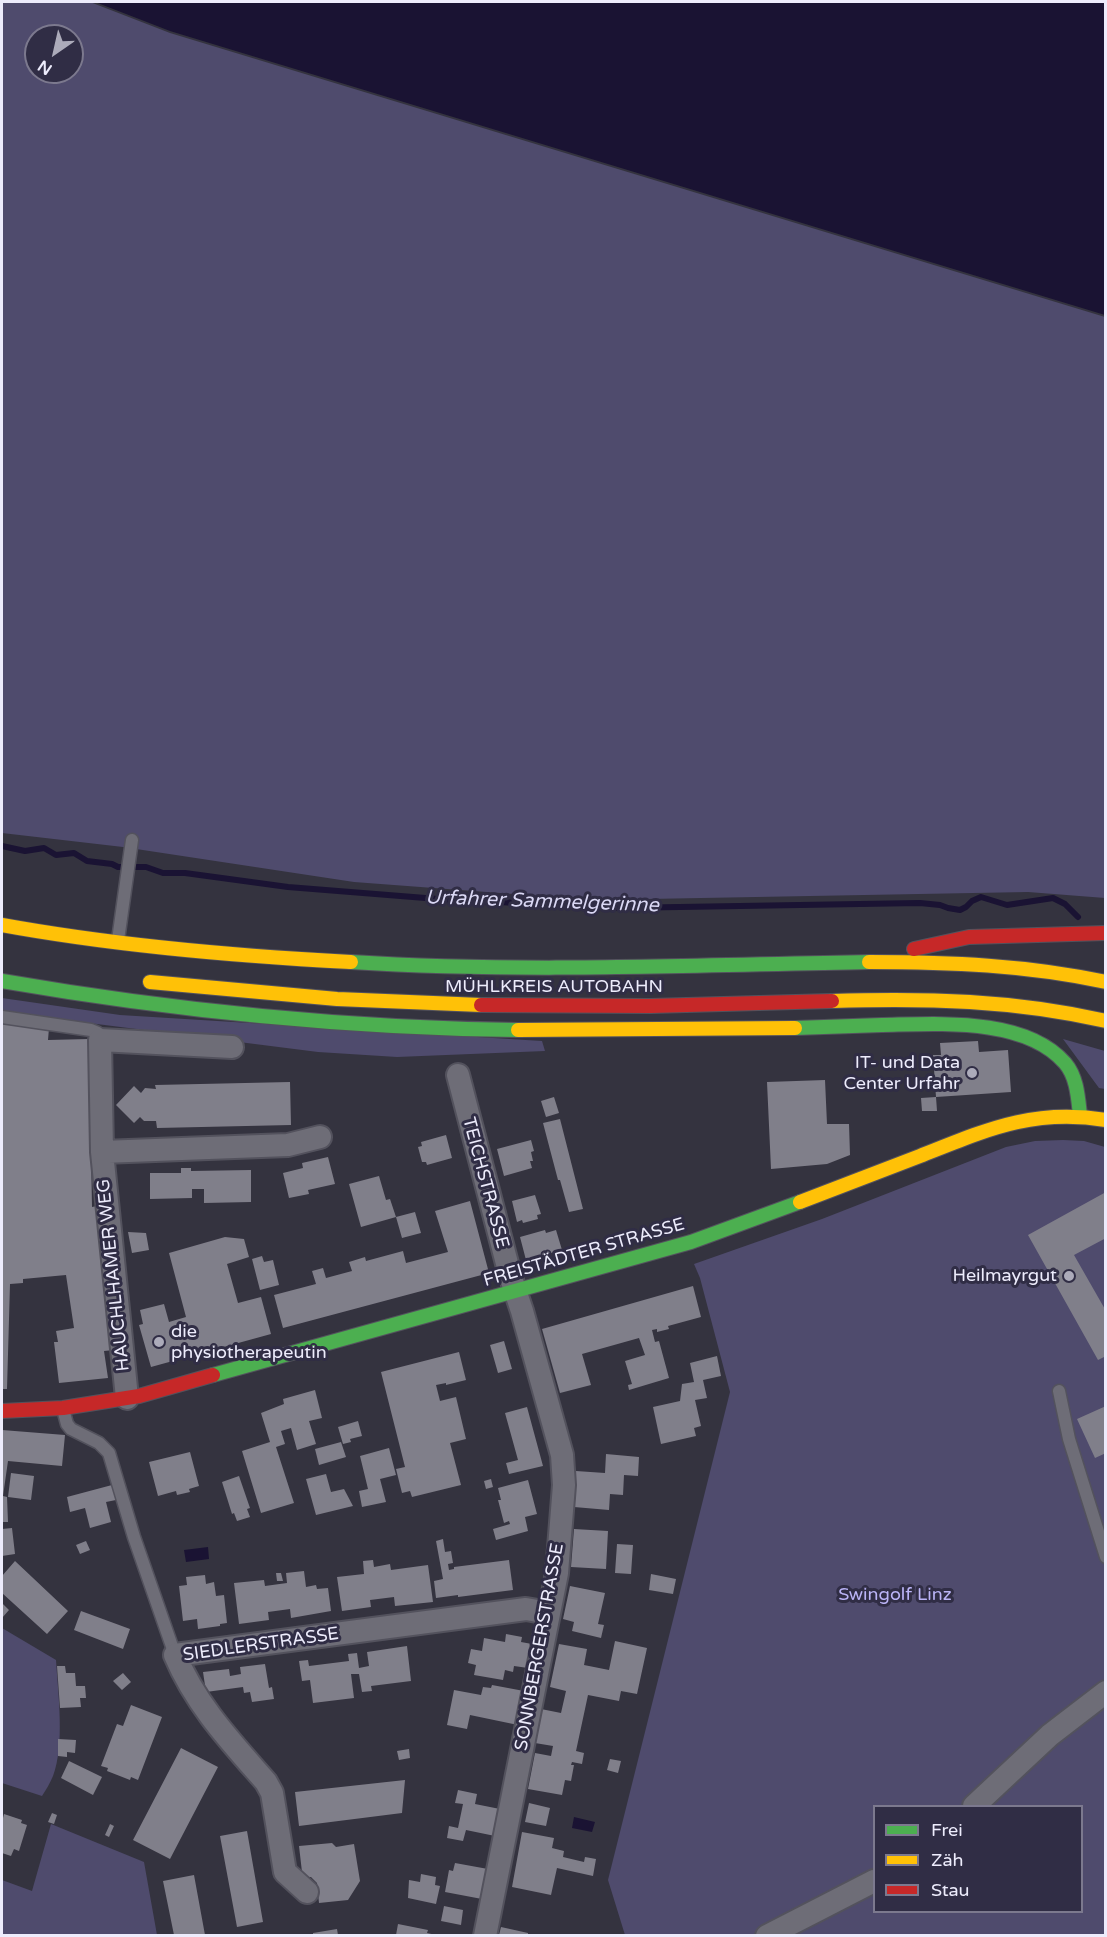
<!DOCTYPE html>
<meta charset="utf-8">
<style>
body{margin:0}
#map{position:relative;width:1107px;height:1937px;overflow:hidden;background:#34333f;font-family:"Varela Round",sans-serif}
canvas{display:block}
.frame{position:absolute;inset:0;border:3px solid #edecfc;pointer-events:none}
.legend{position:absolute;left:873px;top:1805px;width:210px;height:108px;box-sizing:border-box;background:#302d45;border:2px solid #7c798e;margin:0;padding:8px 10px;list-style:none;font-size:18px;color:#edecfc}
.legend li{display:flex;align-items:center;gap:12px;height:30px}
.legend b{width:30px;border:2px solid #7c798e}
.north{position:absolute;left:24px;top:24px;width:60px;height:60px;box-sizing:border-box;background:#302d45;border:2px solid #7c798e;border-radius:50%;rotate:214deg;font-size:16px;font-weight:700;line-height:24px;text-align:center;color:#edecfc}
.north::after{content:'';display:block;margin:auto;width:21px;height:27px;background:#acabba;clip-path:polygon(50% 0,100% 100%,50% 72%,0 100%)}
</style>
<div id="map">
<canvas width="1107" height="1937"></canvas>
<div class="frame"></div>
<ul class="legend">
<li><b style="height:8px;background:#4caf50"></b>Frei</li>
<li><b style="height:8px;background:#ffc107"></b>Zäh</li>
<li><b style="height:8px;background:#c62828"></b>Stau</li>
</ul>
<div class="north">N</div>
</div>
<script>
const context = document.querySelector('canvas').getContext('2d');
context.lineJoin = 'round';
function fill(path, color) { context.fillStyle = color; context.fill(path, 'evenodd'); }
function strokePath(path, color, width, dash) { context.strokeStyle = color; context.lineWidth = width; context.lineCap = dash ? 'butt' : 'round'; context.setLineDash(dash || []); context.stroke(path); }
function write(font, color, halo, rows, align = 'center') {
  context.font = font + ' "Varela Round",sans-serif'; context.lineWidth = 6; context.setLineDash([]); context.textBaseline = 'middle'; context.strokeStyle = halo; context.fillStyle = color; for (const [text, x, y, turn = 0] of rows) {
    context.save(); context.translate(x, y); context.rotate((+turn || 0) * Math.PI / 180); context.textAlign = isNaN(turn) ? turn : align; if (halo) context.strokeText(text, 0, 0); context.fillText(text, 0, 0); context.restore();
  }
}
fill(new Path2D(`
 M2,2H90L170,33L1105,317V898L1028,892L593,900L354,882L123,847L2,833ZM36,36H72V72H36Z
 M2,998L120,1015L542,1041L545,1051L397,1057L318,1052L2,1012Z
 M1063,1039L1105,1051V1089L1099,1088Z
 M1063,1140L1084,1141L1105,1147V1935H625L608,1880L730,1392L700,1278L694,1264L822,1219L1006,1147L1035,1141ZM874,1806H1082V1912H874Z
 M2,1628L56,1660C58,1693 65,1745 53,1776C50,1783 46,1790 42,1796L2,1783Z
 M51,1824L144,1862L157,1935H2V1880L32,1891Z`), '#4f4b6d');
fill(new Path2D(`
 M95,2H1105V315L170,31Z
 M208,1547L209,1559L186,1562L184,1550Z
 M574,1817L595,1822L592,1832L572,1828Z`), '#1a1333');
strokePath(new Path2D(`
 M2,846L25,851L44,848L56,855L74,853L87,861L112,864L118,867H146L163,873H185L288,887L438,899L619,908L920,903L940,905L948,908L960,910L966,907L972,901L981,897L1007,905L1053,898L1065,904L1078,917`), '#1a1333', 6);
fill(new Path2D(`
 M2,1023L49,1028L48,1040L89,1039L92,1207L97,1206L114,1350L104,1351L108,1378L59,1383L54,1342H58L56,1331L74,1328L66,1275L23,1279V1283L10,1284L7,1389H2Z
 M978,1041L979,1052L1008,1050L1011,1092L936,1097L933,1055H941L940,1043Z
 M825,1080L827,1124H849L850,1155L827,1164L771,1169L767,1082Z
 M290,1082L291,1125L157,1128L156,1121H144L140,1117L134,1123L116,1105L134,1086L141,1093L145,1088L156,1089L155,1085Z
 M554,1097L559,1113L546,1117L541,1101Z
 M936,1097L937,1111H922L921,1098Z
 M560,1119L583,1209L569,1212L560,1180H558L543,1123Z
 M446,1135L452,1158L427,1165L426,1162H422L418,1147L422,1146L421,1142Z
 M531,1140L534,1151L531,1152L533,1161H530L532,1168L504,1176L497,1149Z
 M328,1157L335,1184L308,1190L309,1194L289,1198L283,1173L303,1168L302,1163Z
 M181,1168H191V1171L251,1170V1202L204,1203V1189H192V1198L150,1199V1173H181Z
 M379,1176L386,1200L390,1199L396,1217L361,1227L349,1184Z
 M1106,1192V1238L1074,1255L1106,1311V1356L1098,1360L1028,1235Z
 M535,1195L541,1214L537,1215L538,1219L523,1223L522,1220L517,1222L512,1201Z
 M470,1201L489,1273L283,1328L274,1295L316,1284L312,1271L323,1268L326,1278L352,1271L349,1262L365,1257L366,1261L403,1251L406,1263L448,1252L435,1211Z
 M415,1212L421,1233L402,1238L396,1217Z
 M545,1230L546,1233L556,1230L562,1250L526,1260L520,1237Z
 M128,1232L146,1233L149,1250L132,1253Z
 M225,1237L244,1239L249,1257L227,1264L238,1303L261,1297L271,1334L151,1367L139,1325L143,1324L140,1310L164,1304L169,1322L186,1317L169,1253Z
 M262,1256L264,1262L273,1260L279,1285L260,1290L252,1259Z
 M693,1286L701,1317L668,1326L669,1329L657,1332V1329L652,1330L655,1342L659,1341L669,1378L629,1390L628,1385L632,1384L625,1361L645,1355L639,1338L582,1354L591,1385L560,1393L542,1329Z
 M504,1341L512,1369L498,1373L490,1345Z
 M459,1352L466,1380L446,1385V1383L436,1385L440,1401L456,1397L466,1439L450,1443L461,1485L412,1497L410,1491L402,1493L396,1469L405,1467L381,1372Z
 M717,1356L721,1376L703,1380L707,1398L695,1400L701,1426L694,1428L696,1436L661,1444L653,1407L680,1401L682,1384L694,1382L690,1363Z
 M315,1390L322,1418L309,1421L316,1444L297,1450L291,1428L281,1431L285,1444L276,1447L294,1503L261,1513L242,1451L270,1442L261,1413L284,1404L283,1399Z
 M1106,1406V1453L1095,1458L1077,1419Z
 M527,1407L543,1466L509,1474L506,1463L518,1460L505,1413Z
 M358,1421L362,1436L350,1439L351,1442L343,1444L338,1427Z
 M2,1430L65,1435L62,1466L8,1461L3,1496L7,1497L8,1522H2Z
 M341,1442L346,1457L319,1465L315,1449Z
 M389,1448L396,1475L380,1479L386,1502L362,1507L359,1491L368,1489L360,1456Z
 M190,1452L199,1486L189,1489L190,1492L177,1495L176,1491L158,1496L149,1462Z
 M606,1454L639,1457L638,1476L624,1475L623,1495L610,1494L609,1510L574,1507L576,1471L605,1473Z
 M11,1473L34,1476L31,1500L8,1497Z
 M326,1474L331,1492L344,1489L353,1506L316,1515L306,1479Z
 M239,1476L250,1508L247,1509L250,1517L237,1521L234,1513L232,1514L222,1482Z
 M491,1479L493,1487L486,1489L484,1481Z
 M528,1480L537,1514L525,1517L528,1531L496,1540L493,1529L510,1524L509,1521L504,1523L498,1500H501L498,1488Z
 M112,1485L116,1500L106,1502L111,1522L90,1528L85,1508L70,1512L67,1497Z
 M12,1528L15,1554L2,1556V1529Z
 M574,1529L608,1531L606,1569L571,1567Z
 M443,1539L445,1552L451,1551L453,1563L448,1564L449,1570L454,1569V1567L509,1560L513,1590L458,1597V1595L436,1598L434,1581L443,1579L436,1541Z
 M86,1541L90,1550L80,1554L76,1545Z
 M617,1544L633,1545L631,1574L615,1573Z
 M373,1560L374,1567L390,1564L391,1570L428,1565L433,1602L395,1606L394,1597L370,1600L371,1607L342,1611L337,1577L364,1574L363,1561Z
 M15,1561L68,1611L47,1634L2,1593V1576Z
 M304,1571L306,1587L316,1585L317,1589L328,1588L331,1611L291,1618L290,1609L268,1612L269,1620L239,1624L234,1583L264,1580L265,1586L287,1583L286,1573Z
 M276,1573H281L283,1581H277Z
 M651,1574L676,1579L673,1594L649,1590Z
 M205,1575L206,1584L214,1582L216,1596L224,1595L227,1623L220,1624V1626L198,1629L197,1619L183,1621L179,1586L187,1585L186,1577Z
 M570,1586L605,1593L598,1624L604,1625L601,1638L572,1631L574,1622L563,1619Z
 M2,1603L9,1610L2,1618Z
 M81,1611L130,1629L123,1649L74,1630Z
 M506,1634L522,1637L521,1642L532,1644L528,1668L514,1666L513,1672L505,1670L503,1680L474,1675L476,1665L468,1663L471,1649L482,1651L484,1638L505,1642Z
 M615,1641L647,1648L637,1694L621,1691L619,1701L588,1695L576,1751L584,1753L582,1764L572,1762L571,1765H574L571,1781L565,1780L562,1795L528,1789L535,1753L551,1756L553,1746L535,1743L541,1709L561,1713L566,1691L550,1687L559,1644L587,1649L584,1665L609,1670Z
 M407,1646L411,1681L371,1686L372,1691L362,1692L359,1674H351L354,1698L313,1703L310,1680L302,1681L299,1661L308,1660L309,1666L349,1661L348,1654L357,1653L359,1668L369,1666L367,1652Z
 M265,1664L269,1688L272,1687L274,1699L252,1702L250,1692L244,1693L243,1687L206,1692L203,1672L229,1669L230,1676L241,1674L240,1667Z
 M57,1666H65L66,1673H75L76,1686H85L86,1698H80L81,1707L60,1708Z
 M123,1673L131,1682L122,1690L113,1681Z
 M492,1685L524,1691L518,1725L470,1715L467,1729L447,1725L454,1690L481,1695L483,1687L491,1688Z
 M131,1705L162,1717L138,1780L131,1777L130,1780L107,1771L108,1768L101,1766L117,1724L123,1726Z
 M58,1739L76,1740L75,1753L67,1752V1757L58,1756Z
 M181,1748L218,1767L170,1859L133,1840Z
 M409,1749L410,1758L399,1760L397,1751Z
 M610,1759L621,1761L618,1773L607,1770Z
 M69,1761L102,1777L93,1795L61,1778Z
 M405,1780L402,1813L299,1826L295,1792Z
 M458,1790L477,1794L475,1804L500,1809L495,1836L466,1830L463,1841L447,1838L449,1826L458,1828L463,1804L455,1803Z
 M529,1803L550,1808L546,1826L525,1822Z
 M52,1813L57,1815L54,1824L48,1822Z
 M4,1814L22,1820L21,1823L27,1825L19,1851L14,1849L11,1856L2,1853V1822Z
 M110,1824L114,1826L109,1837L105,1835Z
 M247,1831L263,1922L237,1927L220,1836Z
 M522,1832L554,1838L552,1848L564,1851L563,1857L584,1862L585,1857L596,1859L593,1876L557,1868L551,1895L512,1887Z
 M332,1843L336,1847L354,1844L360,1881L348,1900L319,1903L317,1883L311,1877H306L302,1872L299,1846Z
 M455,1863L488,1869L482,1899L445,1892L449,1870L453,1871Z
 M421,1874L436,1877L435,1885L440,1886L436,1904L408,1898L409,1880L420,1882Z
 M194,1875L205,1935H174L163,1881Z
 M444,1906L463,1910L461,1925L441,1921Z
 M398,1924L428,1930L427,1933L436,1935H396Z
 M501,1927L528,1933V1935H499Z
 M337,1929L338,1935H313V1933Z`), '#807f8a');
const lane = new Path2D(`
 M118,940L132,840
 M2,1017L91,1030L98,1033L100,1040
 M1059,1391L1069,1439L1106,1557
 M63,1409L67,1424L71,1429L99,1443L109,1453L134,1537L175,1655`);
const street = new Path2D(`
 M458,1075L510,1275L522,1311L562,1455L564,1485L557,1573L485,1936
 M102,1152L100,1040L232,1047
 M127,1398L102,1152L288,1145L320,1137
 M974,1806L1050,1735L1106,1692
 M307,1892L285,1872L272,1793L266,1782C231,1742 196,1705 175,1655L526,1609L549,1613
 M767,1936L874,1881`);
const fast = new Path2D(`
 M351,962C524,973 696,965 869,962
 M2,981C175,1011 343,1028 518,1030
 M795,1028C824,1027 853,1026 882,1025C938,1024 1025,1017 1065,1063C1077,1077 1078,1097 1080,1115
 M213,1375L691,1242L800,1202`);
const slow = new Path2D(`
 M2,925C117,946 235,956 351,962
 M869,962C949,962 1027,965 1106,982
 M150,982L337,999L481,1005
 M832,1001C926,998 1014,1000 1106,1021
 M518,1030L795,1028
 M800,1202C840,1187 880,1171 920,1156C986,1130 1033,1108 1106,1120`);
const jam = new Path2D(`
 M914,949L969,937L1106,933
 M481,1005L650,1006L832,1001
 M2,1411L63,1408L139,1396L213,1375`);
strokePath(lane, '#53525d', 15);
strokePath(street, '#53525d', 26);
strokePath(fast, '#53525d', 16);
strokePath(slow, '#53525d', 16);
strokePath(jam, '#53525d', 16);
strokePath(lane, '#6e6d77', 12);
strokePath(street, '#6e6d77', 22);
strokePath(fast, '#4caf50', 14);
strokePath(slow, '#ffc107', 14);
strokePath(jam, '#c62828', 14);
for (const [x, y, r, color] of [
 [972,1073,6,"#acabba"],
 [1069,1276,6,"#acabba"],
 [159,1342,6,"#acabba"]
]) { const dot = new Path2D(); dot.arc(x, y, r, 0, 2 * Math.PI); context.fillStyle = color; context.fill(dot); strokePath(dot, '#302d45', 2); }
write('18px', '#edecfc', '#302d45', [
 ["MÜHLKREIS AUTOBAHN",554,987],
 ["TEICHSTRASSE",485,1183,75],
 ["FREISTÄDTER STRASSE",584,1253,-16],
 ["HAUCHLHAMER WEG",114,1275,-96],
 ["SIEDLERSTRASSE",261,1645,-8],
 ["SONNBERGERSTRASSE",540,1647,-80]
]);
write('18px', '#edecfc', '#302d45', [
 ["IT- und Data",960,1063],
 ["Center Urfahr",960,1084],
 ["Heilmayrgut",1057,1276],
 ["die",171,1332,"left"],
 ["physiotherapeutin",171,1353,"left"]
], 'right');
write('18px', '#bbb4f7', '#302d45', [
 ["Swingolf Linz",895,1595]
]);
write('italic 20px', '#dad8f4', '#302d45', [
 ["Urfahrer Sammelgerinne",542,902,2]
]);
</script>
